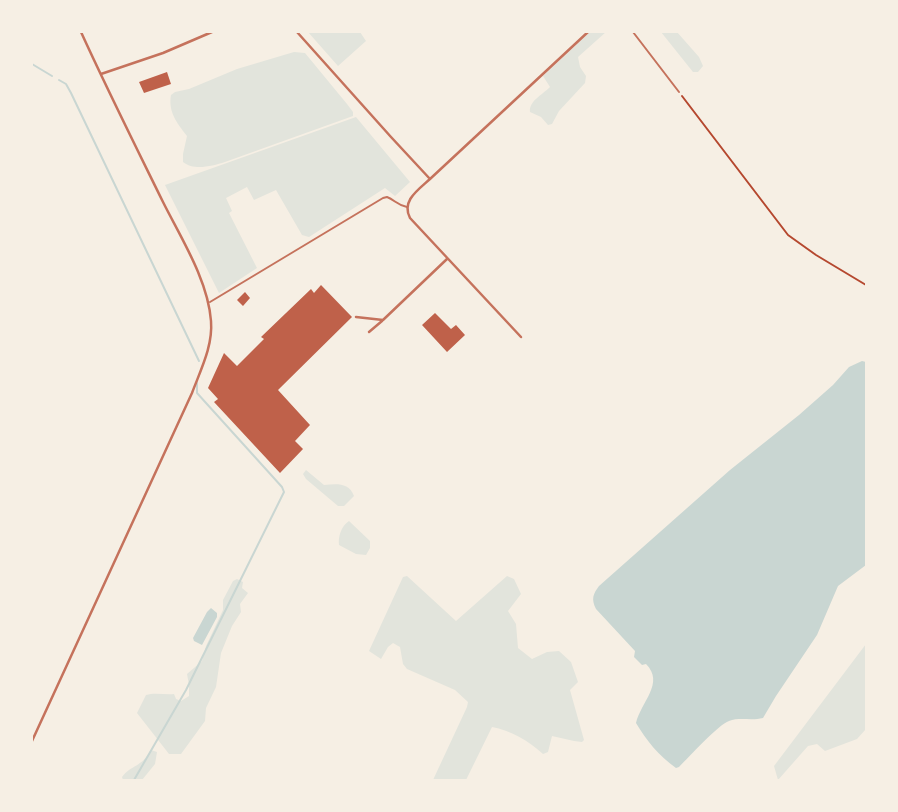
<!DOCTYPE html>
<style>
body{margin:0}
#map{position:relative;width:898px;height:812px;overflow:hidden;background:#f6efe4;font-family:"Fira Sans",sans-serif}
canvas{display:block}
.frame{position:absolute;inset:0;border:33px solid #f6efe4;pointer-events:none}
</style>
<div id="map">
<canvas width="898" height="812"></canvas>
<div class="frame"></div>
</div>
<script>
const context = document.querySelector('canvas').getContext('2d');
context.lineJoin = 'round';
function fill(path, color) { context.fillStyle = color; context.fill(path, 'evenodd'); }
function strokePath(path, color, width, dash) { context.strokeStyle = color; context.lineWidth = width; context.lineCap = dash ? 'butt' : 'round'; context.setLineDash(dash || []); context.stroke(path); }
fill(new Path2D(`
 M308,32H360L366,41L338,66Z
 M590,32H606L578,57L580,67L586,76L585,83L559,111L552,124L548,125L541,117L530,112C529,101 542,95 550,87L543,76Z
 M661,32H677L699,57L703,66L698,72H693Z
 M294,52L305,53L347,104L353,112V116L225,162C212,166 194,171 183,162V154L187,136C177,123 168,112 171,95L175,92L189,89L237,69Z
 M356,117L410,182L395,196L385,188L309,237L302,235L276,190L254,200L247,187L226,198L232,211L229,213L257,268L219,293L165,185Z
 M306,470L324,485C336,484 349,482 354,496L344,506H338L306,479L303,474Z
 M349,521L370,541V548L366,555L356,554L339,545C338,537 341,526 349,521Z
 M407,576L456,621L507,576L514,579L521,594L508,611L516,624L518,648L532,659L547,652L559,651L571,662L578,682L570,690L584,740L582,742L574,741L552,736L548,752L543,754C529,741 510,730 492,727L466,780H433L467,707L468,702L455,690L407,669L403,664L400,647L393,643L388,647L381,659L369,651L403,577Z
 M237,579L243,582L242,588L248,593L240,604L241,612L232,626L221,653L216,687L206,708L205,721L181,754H169L137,713L146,695C155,692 164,695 174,694L176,699L181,701L189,696V685L187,674L202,661L206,646L223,610V600L233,581Z
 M866,644V729L857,739L825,751L817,744L808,746L778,780L774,766Z
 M151,750L157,752L155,764L142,780H123L122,777C131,765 142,767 151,750Z`), '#e2e4dc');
fill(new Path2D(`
 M862,361L866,362V565L838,586L817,635L776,696L763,718C752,721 739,717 729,721C719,724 688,758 679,767L676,768C659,756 646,740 636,723C641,702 665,683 646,664L642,665L634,657L635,651L596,609C591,599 593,594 599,586L730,470L799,415L833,385L849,367Z
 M211,608L217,613V617L202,645L194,641L193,638L207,612Z`), '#c9d6d2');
strokePath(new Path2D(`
 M32,64L52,76
 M59,80L66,84L71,93L199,361
 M134,780L186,690L284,492L282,487L197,393V383`), '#c9d6d2', 2);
fill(new Path2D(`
 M167,72L171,84L144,93L139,82Z
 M321,285L352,317L278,390L310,425L295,441L303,449L280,473L214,402L218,399L208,388L224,353L237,366L264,339L261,337L311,289L314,293Z
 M245,292L250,298L243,306L237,300Z
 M435,313L451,329L456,325L465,335L447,352L422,325Z`), '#bf614a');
strokePath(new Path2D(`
 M682,96L788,235L816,255L866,285`), '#b5482f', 2);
strokePath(new Path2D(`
 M633,32L679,92
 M210,302L383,198L387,197C395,200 397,205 407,207`), '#c5725c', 2);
strokePath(new Path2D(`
 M297,32L391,137L430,179
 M101,74L163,53L212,32
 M356,317L383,320L447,259
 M369,332L382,321
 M521,337L410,218C401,201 418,190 430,179L588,32
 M32,741L192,393C201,369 213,346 211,321C208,280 181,238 163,202C135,145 107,89 81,32`), '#c5725c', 2.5);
</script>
